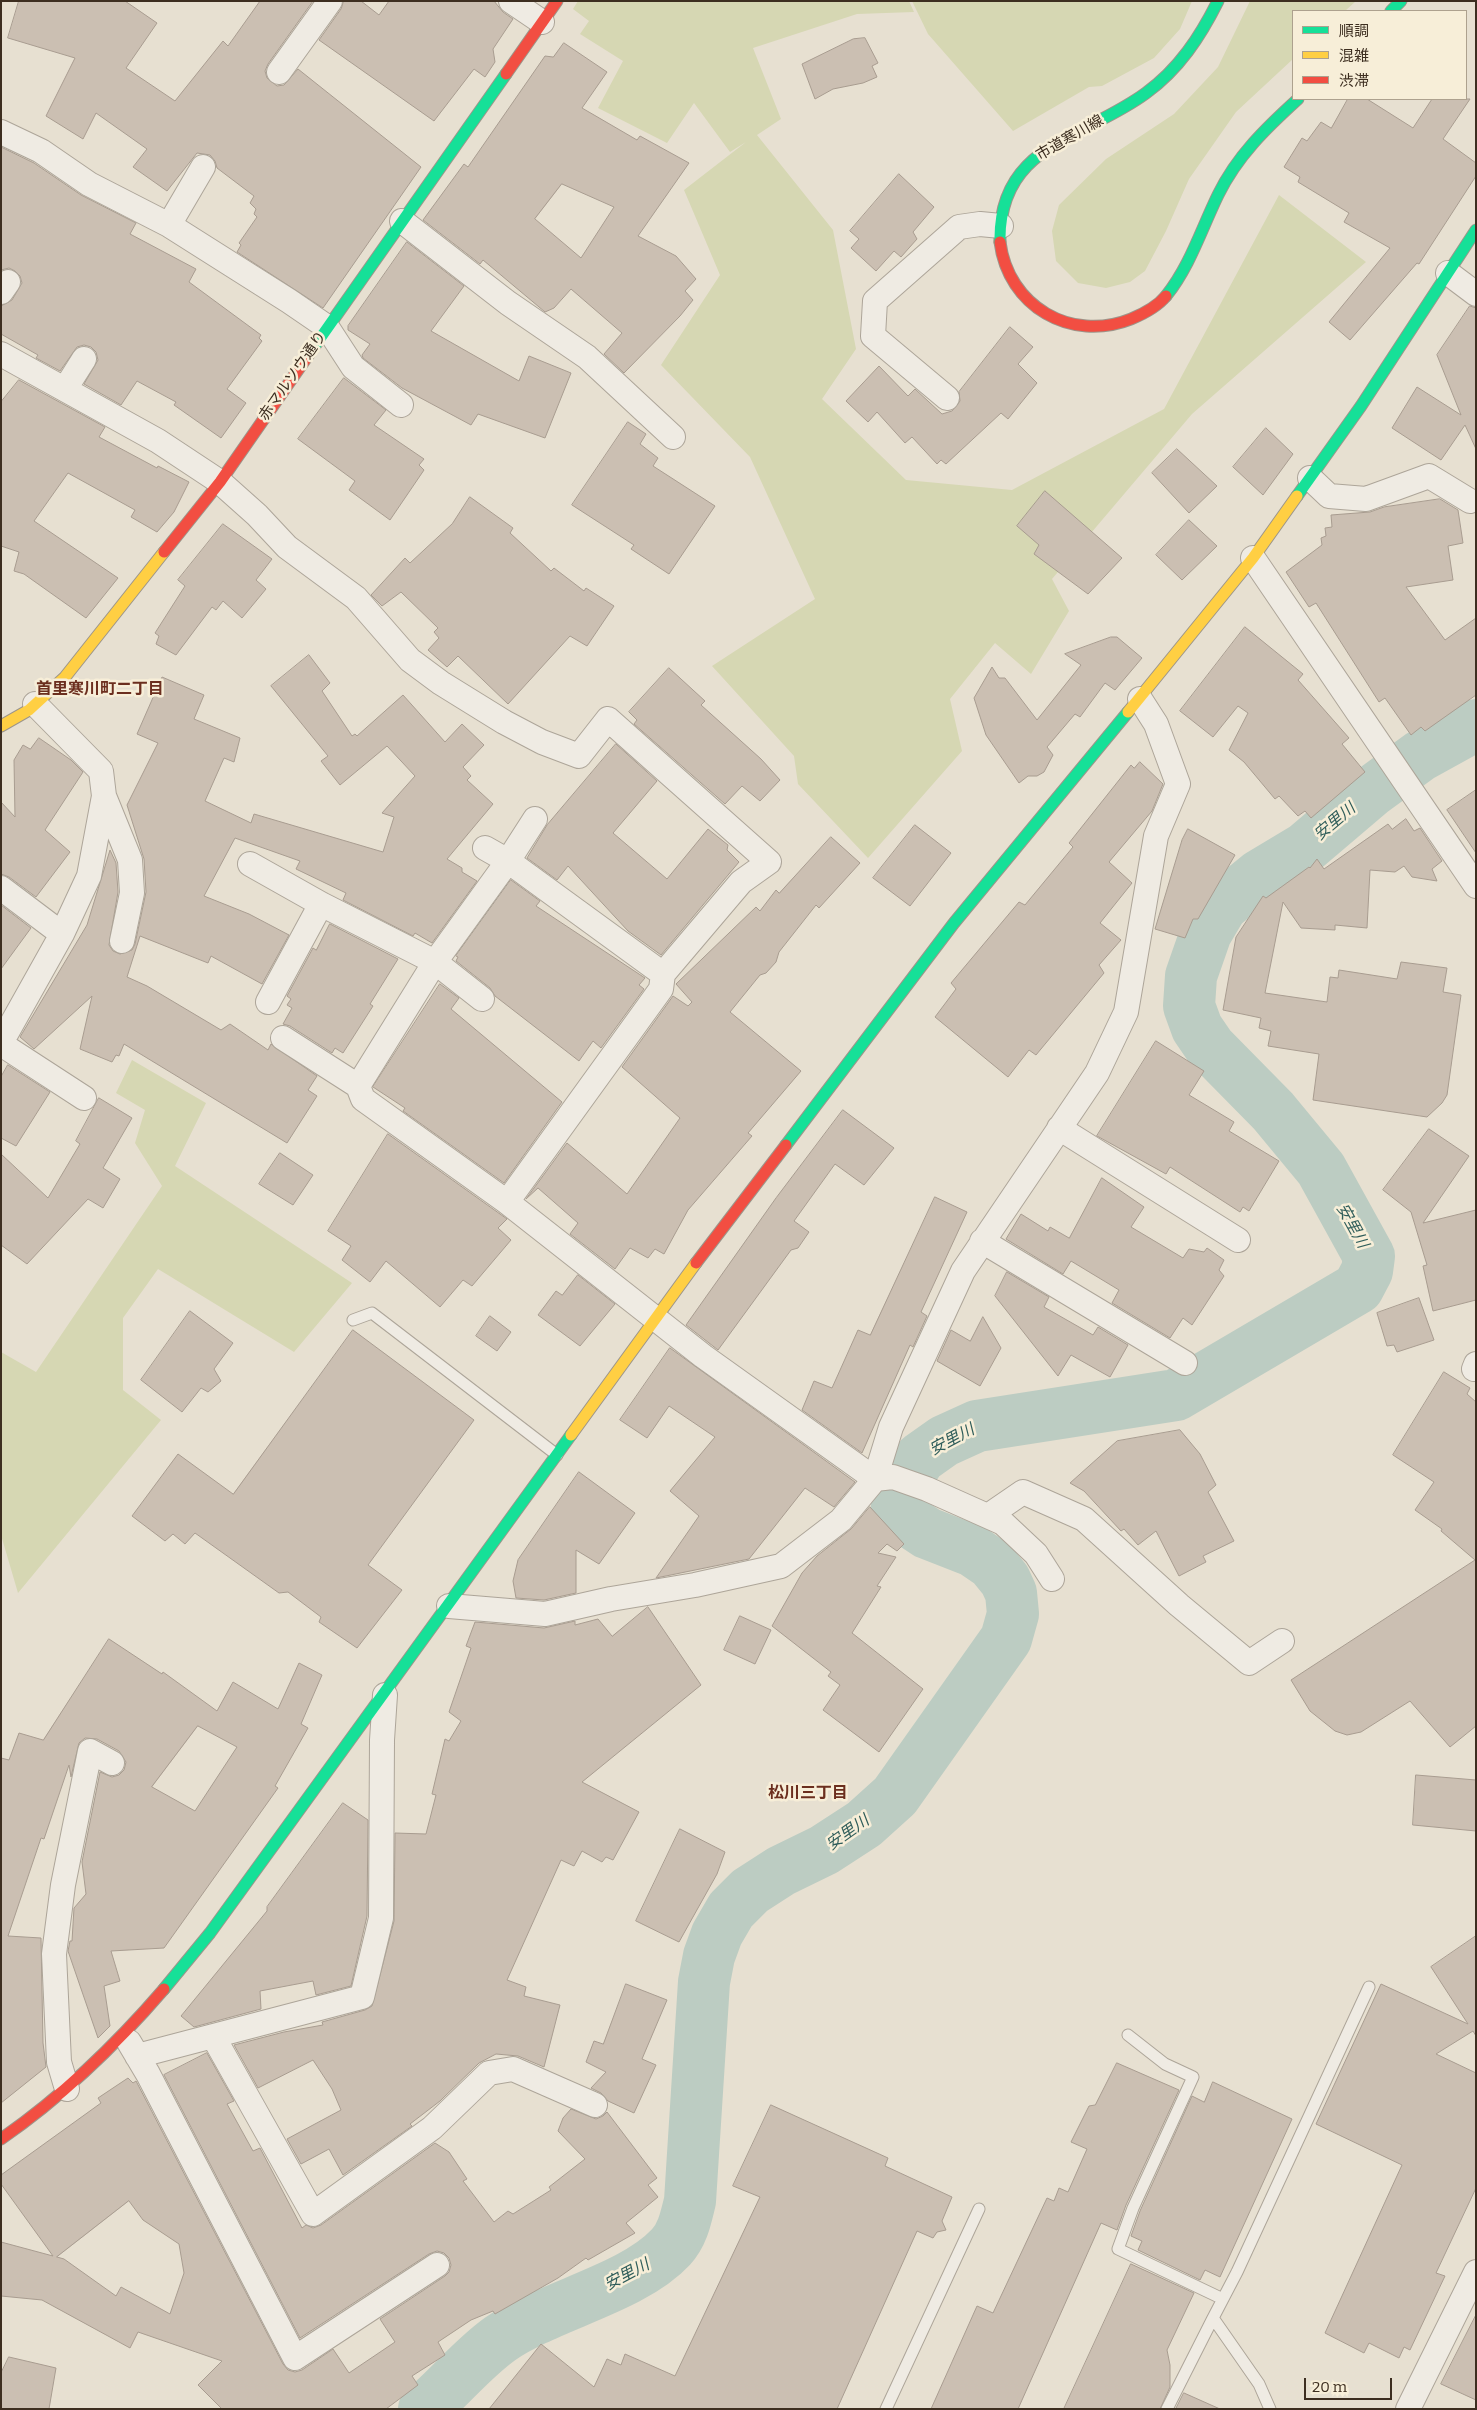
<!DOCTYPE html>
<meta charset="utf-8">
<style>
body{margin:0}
#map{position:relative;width:1477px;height:2410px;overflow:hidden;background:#e7e0d1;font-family:Bitter,"Noto Sans JP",serif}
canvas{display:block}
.frame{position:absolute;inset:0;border:2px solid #3d2e20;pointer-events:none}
.legend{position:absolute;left:1292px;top:10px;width:175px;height:90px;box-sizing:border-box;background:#f7eed8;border:1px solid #ada18e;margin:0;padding:6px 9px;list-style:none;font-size:15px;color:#3d2e20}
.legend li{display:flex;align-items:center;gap:10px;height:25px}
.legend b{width:25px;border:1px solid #ada18e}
.scale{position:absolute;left:1304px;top:2378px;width:88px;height:22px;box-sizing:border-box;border:2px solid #3d2e20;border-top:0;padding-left:6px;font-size:15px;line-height:18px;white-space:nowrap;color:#3d2e20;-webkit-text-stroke:4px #f7eed8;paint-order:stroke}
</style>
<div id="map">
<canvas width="1477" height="2410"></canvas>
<div class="frame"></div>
<ul class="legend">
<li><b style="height:6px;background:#16e098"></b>順調</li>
<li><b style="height:6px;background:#ffcf43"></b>混雑</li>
<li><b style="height:6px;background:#f24e42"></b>渋滞</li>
</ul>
<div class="scale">20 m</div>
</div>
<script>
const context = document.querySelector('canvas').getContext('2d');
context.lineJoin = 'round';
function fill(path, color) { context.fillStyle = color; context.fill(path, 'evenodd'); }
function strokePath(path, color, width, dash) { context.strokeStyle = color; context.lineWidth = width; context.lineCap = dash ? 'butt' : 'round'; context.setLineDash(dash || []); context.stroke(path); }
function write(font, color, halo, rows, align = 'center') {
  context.font = font + ' Bitter,"Noto Sans JP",serif'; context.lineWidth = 5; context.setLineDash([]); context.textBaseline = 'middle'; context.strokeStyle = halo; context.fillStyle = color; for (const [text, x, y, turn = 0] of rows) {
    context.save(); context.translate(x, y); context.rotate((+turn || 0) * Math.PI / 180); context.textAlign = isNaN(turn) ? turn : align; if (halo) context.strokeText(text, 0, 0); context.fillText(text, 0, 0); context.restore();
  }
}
fill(new Path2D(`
 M578,1H909L914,12L857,14L753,48L781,119L757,135L833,230L856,349L822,399L906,480L1012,490L1164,409L1279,195L1366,262L1192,414L1052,579L1069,611L1031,674L995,643L950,699L962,751L868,858L798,784L794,756L712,666L815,599L750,457L661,365L720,275L684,190L746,142L730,152L694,103L667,143L598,108L623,61L580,34L589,21L573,9Z
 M912,1H1192L1180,29L1154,58L1102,86L1089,87L1013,131L928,34Z
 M1250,1H1356L1345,11H1293V59L1236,112L1189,179L1166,231L1145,271L1130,282L1106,288L1078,283L1056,261L1052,231L1059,205L1106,159L1174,114L1218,67Z
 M132,1060L206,1103L175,1166L352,1283L294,1352L158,1269L123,1318V1390L161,1420L18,1593L1,1535V1352L36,1372L162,1186L135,1143L145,1110L116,1093Z`), '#d6d7b3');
strokePath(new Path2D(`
 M424,2409C450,2387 472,2359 500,2339C549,2305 632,2289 671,2247C683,2234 686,2217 690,2201L704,1982L709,1956L717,1934L731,1910L750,1891L781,1871L824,1850L864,1824L895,1796L1006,1639L1013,1614L1011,1593L1005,1580L992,1564L973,1551L927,1533L906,1519L897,1506L896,1495L920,1458L944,1441L977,1426L1176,1395L1358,1288L1367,1271L1369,1256L1321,1169L1273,1111L1210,1047L1197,1028L1189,1006L1191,976L1206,933L1222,906L1260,875L1305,848L1372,791L1420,756L1476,725`), '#bcccc2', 52);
const building = new Path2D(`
 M19,1H125L157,23L126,68L175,101L223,41L228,46L260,1H313L268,64L265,71L267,78L277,86L284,85L298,69L421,167L323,308L237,252L241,245L239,243L257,217L254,214L256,209L250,203L254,196L217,168L215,161L210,155L197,153L167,191L133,167L147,149L96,113L83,139L46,116L75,58L8,38Z
 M344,1H361L379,15L389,1H494L503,12L513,19L493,49L495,62L485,77L474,69L434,121L319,40L341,9Z
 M865,38L878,63L872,66L877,77L863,83L833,89L815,99L802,64L853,39Z
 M564,43L607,72L582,108L637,140L640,136L689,163L638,236L676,256L696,279L685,291L693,300L680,316L624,373L604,354L622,333L571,289L554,308L545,312L483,260L480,264L423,220L464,164L468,167L545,56L553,57ZM562,184L614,207L581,258L535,219Z
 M1348,99H1367L1413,128L1432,99H1470L1443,139L1476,163V176L1419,264L1417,263L1350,340L1329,322L1390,248L1344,222L1349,213L1298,182L1300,177L1284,167L1302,138L1307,141L1321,122L1331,128Z
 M1,147L34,163L81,195L136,223L130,234L196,269L189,282L261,335L259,338L262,341L227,389L246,403L221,438L174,405L176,402L137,381L121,405L84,384L98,360L96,352L91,347L84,345L77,347L60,371L36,358L38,355L1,334V306L12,300L22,283L20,276L15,271L9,268L1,270Z
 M899,174L934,207L913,232L917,239L901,257L894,251L876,271L851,248L859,239L850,231Z
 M407,242L464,286L431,331L519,381L529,356L571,373L545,438L478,414L471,425L402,388L363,358L362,355L370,344L348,330V326Z
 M1470,306L1476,308V449L1465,425L1441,460L1392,428L1417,387L1461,415L1437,355Z
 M1010,327L1033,347L1018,364L1037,383L1008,419L1001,413L946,464L941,460L937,464L912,437L905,443L877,412L868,422L846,401L879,366L908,396L915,389L942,414L952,411L960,401L959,392Z
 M344,378L386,410L374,425L424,459L419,465L424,470L390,520L349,490L355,481L298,439Z
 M19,380L105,427L99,437L157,468L158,466L189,482L174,512L157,532L131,517L135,510L68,473L34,521L118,578L86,618L24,574L14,571L19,552L1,546V402Z
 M628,422L646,434L640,444L658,458L653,466L715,506L669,574L631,549L634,545L572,505Z
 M1266,428L1293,454L1263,495L1233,467Z
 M1177,449L1217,486L1189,513L1152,473Z
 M1045,491L1122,558L1088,594L1034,554L1039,545L1017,526Z
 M470,497L513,528L510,533L551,571L554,568L584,591L586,588L614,606L587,646L570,636L508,704L458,656L447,667L428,650L439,638L434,632L438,628L401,592L382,606L371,595L405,558L410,563L452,524Z
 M1440,499L1458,510L1463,543L1448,546L1453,580L1406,587L1445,640L1476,618V695L1425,731L1421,727L1411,735L1385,698L1379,702L1316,603L1309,607L1286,572L1322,545L1321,538L1326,536L1325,528L1332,527L1331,515L1370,512L1384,507Z
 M1189,520L1217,546L1182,580L1156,555Z
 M223,524L272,559L256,580L266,589L242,618L223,601L216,610L212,607L176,655L156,644L159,636L155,633L185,586L178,580Z
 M1245,627L1303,674L1298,680L1349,738L1342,744L1365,772L1311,818L1305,811L1298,816L1279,796L1275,799L1244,762L1229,750L1248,713L1238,706L1213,737L1180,711Z
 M1111,637H1117L1142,658L1115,690L1105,683L1080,717L1075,714L1047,747L1053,755L1044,772L1037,776H1028L1019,783L986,735L974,698L992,667L999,678H1005L1037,720L1081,665L1065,654Z
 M309,655L330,683L322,691L352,736L355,734L357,736L403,695L445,742L462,724L484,745L463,767L471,776L467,780L493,804L447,859L462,868V872L477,881L432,943L415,933L413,936L343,900L346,893L296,869L300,861L235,838L204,896L249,914L289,935L262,984L211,956L208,963L140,936L127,977L147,986L221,1030L230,1024L268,1050L271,1044L317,1076L308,1090L317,1096L287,1143L124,1044L119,1056L116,1055L112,1062L80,1049L92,996L34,1049L20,1037L87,925L110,850L116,863L118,892L109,945L113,951L120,954L132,950L135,944L146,892L144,859L127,805L158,743L137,734L162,677L204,695L194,719L240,738L234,762L224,758L205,801L251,823L254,814L383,852L394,817L382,813L415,776L387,746L340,785L321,761L328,756L271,686Z
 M669,668L705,701L701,705L761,759L780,780L760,801L742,786L725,804L634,724L637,720L629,712Z
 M39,738L71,760L83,772L45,830L70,852L36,897L9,877L1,874V802L15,817L14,760L23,745L30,749Z
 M616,744L657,781L613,833L667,879L708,829L728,845L727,850L739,862L661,955L628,931L568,866L557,880L527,858L547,825Z
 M1140,762L1163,784L1152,811L1109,862L1132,883L1100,923L1121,940L1099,965L1104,973L1036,1055L1029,1050L1008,1077L935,1017L956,989L951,983L1019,902L1025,905L1073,847L1069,843L1131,765L1134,768Z
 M1476,790V853L1447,810Z
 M1406,819L1414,831L1420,828L1442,861L1432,869L1437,881L1412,877L1404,866L1395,872L1370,870L1367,928L1335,925V930L1301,928L1283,902L1265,993L1327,1002L1330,977L1338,978L1339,970L1397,979L1401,962L1447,968L1443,992L1461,995L1447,1095L1442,1103L1427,1117L1313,1100L1319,1054L1268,1046L1271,1031L1259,1028L1261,1018L1223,1010L1236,937L1263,896L1266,898L1309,867L1310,868L1317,859L1324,869L1388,824L1392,829Z
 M915,825L951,853L910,906L873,878Z
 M1188,829L1235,855L1198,919H1193L1185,938L1155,929L1182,840Z
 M831,837L860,863L819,908L816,905L779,952L776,962L766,973L760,975L730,1012L801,1071L748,1133L752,1136L688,1210L664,1254L655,1249L648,1258L630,1248L615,1269L570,1234L578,1223L538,1188L526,1199L567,1143L627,1194L680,1118L622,1067L673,996L688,1006L692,1002L676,984L756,907L760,911L776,890L779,893Z
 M511,880L540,901L536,906L645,978L639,985L644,989L601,1048L593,1041L579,1061L495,996L490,988L456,961L458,957L456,956Z
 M1,905L31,928L1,969Z
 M330,924L398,959L370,1004L373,1006L343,1053L335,1048L332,1053L290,1026L283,1024L292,1008L287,1005L291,999L287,996L313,948L316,950Z
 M440,984L459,998L451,1009L562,1102L504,1183L403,1111L405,1108L373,1087Z
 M1156,1041L1204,1071L1189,1095L1234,1122L1229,1131L1279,1161L1249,1211L1243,1207L1240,1212L1170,1167L1166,1174L1097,1136Z
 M8,1065L50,1092L16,1146L1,1138V1077Z
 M99,1098L132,1118L103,1168L120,1179L103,1208L88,1199L27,1264L1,1245V1154L48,1198L80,1144L76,1141Z
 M843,1110L894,1148L864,1185L835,1164L794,1221L809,1232L798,1248L791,1250L718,1350L686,1325L776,1198Z
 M1429,1129L1469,1156L1423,1223L1476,1210V1300L1433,1311L1423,1266L1427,1265L1411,1212L1383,1190Z
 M388,1134L507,1219L498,1228L511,1240L472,1286L463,1280L440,1307L386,1261L370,1282L342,1260L351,1246L328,1231Z
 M280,1153L313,1175L293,1205L259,1184Z
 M1102,1178L1144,1207L1131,1227L1183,1258L1189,1249L1204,1252L1207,1248L1224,1260L1219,1270L1224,1276L1192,1325L1183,1318L1170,1338L1112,1303L1119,1290L1071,1261L1063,1274L1006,1239L1021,1214L1048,1231L1050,1227L1069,1238Z
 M935,1197L967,1212L921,1312L927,1316L913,1347L910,1345L862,1453L802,1410L814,1381L832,1388L858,1330L870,1335Z
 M1007,1272L1049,1297L1044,1307L1093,1335L1098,1327L1128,1345L1110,1377L1071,1355L1058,1376L995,1296Z
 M578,1275L615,1304L580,1346L538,1315L556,1291L562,1295Z
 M1419,1298L1434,1340L1397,1352L1394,1345L1387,1346L1377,1313Z
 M190,1311L233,1343L214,1369L221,1381L208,1392L201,1388L182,1412L141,1380Z
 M490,1316L511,1332L497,1351L476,1336Z
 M983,1317L1001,1348L980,1386L937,1361L951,1330L970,1341Z
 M353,1330L474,1420L368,1565L402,1590L357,1648L319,1622L321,1617L288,1592L279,1593L195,1533L185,1544L173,1534L165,1541L132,1516L178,1454L233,1494Z
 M670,1348L855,1482L834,1507L805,1488L749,1559L656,1578L699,1516L670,1491L715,1437L669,1406L647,1438L620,1420Z
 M1444,1372L1470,1388L1467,1394L1476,1402V1726L1450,1747L1410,1701L1361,1732L1347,1735L1335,1731L1310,1711L1291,1680L1475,1560L1441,1531L1442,1529L1415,1510L1434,1482L1393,1455Z
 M1180,1430L1200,1454L1216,1485L1208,1492L1234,1541L1203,1556L1206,1562L1179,1576L1156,1531L1138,1545L1124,1529L1121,1531L1084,1491L1070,1483L1117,1441Z
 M579,1472L635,1513L599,1564L576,1550V1593L544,1600L516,1598L513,1581L518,1560Z
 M870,1507L904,1544L897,1551L887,1544L878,1553L896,1557L877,1586L881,1587L852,1633L923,1689L879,1752L823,1710L840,1685L828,1676L831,1672L772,1626L802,1573L817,1556L851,1529Z
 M648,1607L701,1685L582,1782L639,1812L613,1860L606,1857L602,1862L582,1851L574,1866L561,1860L507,1980L526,1987L524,1996L560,2005L544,2067L518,2056L496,2054L479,2063L440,2101L410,2124L412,2126L343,2175L329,2149L301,2164L287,2139L341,2110L332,2089L313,2060L258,2088L234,2045L284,2032L323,2025L322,2022L365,2010L372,2006L394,1921L395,1833L426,1834L436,1795L432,1794L445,1739L449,1741L461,1721L449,1712L471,1648L466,1646L475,1622L544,1628L575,1621V1625L598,1619L612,1636Z
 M740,1616L771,1630L755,1664L724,1650Z
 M109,1639L162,1674L163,1672L217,1711L233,1682L278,1709L299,1663L322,1675L301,1724L308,1728L275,1786L278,1788L164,1948L111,1951L120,1981L104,1986L110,2026L98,2038L68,1951L70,1941H72L74,1908L86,1894L82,1862L100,1772L112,1777L119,1775L124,1770L126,1762L119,1751L97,1739L85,1738L79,1743L71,1777L69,1765L44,1839L41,1838L8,1936L41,1938L43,2043L46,2067L1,2103V1758L9,1760L19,1733L43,1740ZM198,1726L237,1747L195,1811L152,1787Z
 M1416,1775L1476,1780V1831L1413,1825Z
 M343,1803L368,1820L367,1916L351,1986L316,1995L313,1981L260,1991L261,2009L194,2027L181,2016L267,1911V1907Z
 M680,1829L725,1852L717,1874L679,1942L636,1921Z
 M1476,1936V2036L1473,2031L1436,2054L1476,2073V2188L1436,2273L1445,2276L1410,2350L1404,2347L1399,2358L1369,2343L1364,2353L1325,2333L1402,2165L1316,2124L1381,1984L1468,2024L1431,1967Z
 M626,1984L667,2000L642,2059L656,2065L634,2113L608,2101L601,2093L591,2088L606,2072L586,2062L594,2041L603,2044Z
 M207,2053L234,2101L227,2104L253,2151L260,2148L302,2228L306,2225L313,2228L321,2225L435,2143L449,2152L467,2179L463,2181L494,2222L508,2211L513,2214L551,2190L549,2187L585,2159L558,2131L563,2118L571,2109L596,2119L603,2116L607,2112L657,2178L648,2185L658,2197L626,2223L635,2233L588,2260L586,2258L558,2278L495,2314L493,2311L471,2320L438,2342L445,2355L412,2376L418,2385L386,2409H222L198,2385L222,2361L138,2332L130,2348L42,2300L1,2296V2242L53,2256L1,2184V2175L101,2103L98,2098L128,2078L133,2083L136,2081L283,2364L288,2370L295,2372L302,2370L333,2349L349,2373L395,2342L380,2319L445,2276L449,2272L451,2265L449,2258L444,2253L437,2251L429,2254L300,2338L164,2075ZM129,2201L143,2220L179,2244L184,2273L170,2314L121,2287L116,2296L64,2259L57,2257Z
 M1117,2063L1179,2090L1126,2205L1117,2230L1101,2223L1018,2409H931L977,2306L993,2313L1047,2198L1054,2201L1059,2188L1068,2192L1087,2149L1071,2142L1089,2106L1095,2105Z
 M1213,2082L1292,2119L1220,2277L1205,2270L1200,2280L1138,2250L1142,2241L1131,2236L1140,2211L1192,2096L1204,2102Z
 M771,2105L888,2158L885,2166L952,2197L942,2221L946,2230L937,2232L933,2238L917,2231L837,2409H489L541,2344L594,2387L607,2359L621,2365L625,2354L675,2376L760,2197L733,2186Z
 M1131,2264L1194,2293L1167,2350L1170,2365V2387L1160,2409H1064Z
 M1476,2315V2400L1441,2384Z
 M9,2357L56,2368L49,2409H1V2373Z
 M1184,2393L1220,2409H1176Z`);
fill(building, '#cbbfb2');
strokePath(building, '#a89c90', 1);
const lane = new Path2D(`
 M353,1320L372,1313L557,1455
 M1128,2035L1165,2064L1193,2077L1133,2208L1118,2249L1223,2299
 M1213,2318L1237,2272L1369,1987
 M886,2409L979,2209
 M1167,2409L1213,2318L1259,2384L1270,2409`);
const street = new Path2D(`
 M511,1L542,22
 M279,72L330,1
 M1,132L41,151L89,184L169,225L289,301L327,327L353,367L401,405
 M402,221L508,303L587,357L673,437
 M169,225L203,167
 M1448,273L1476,294
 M1,292L8,282
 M1,354L158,441L220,482L257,515L287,547L356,598L410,660L441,683L504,722L542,742L579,756L608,719L769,862L741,882L663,974L661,989L507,1202
 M65,389L84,359
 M947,398L873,336L875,301L959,227L980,224L1001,226
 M1310,478L1329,496L1366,499L1429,476L1470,501
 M1253,558L1476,886
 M104,796L130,860L132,893L122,941
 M485,848L508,861L535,819
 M250,864L321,904L435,962L482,999
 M1,888L62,934
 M268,1002L321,904
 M283,1038L358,1086L363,1099L507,1202L703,1356L875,1479L893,1477L927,1489L1003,1523L1036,1554L1052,1579
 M1,1043L62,934L89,876L104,796L101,771L35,704
 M1,1044L84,1098
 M358,1086L435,962L508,861L663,974
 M1059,1128L1238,1240
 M982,1241L1185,1363
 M1474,1369L1476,1364
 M988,1516L1023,1492L1084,1519L1179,1605L1249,1663L1282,1641
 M449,1606L545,1614L611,1599L695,1585L781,1566L841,1520L875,1479L891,1427L963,1271L1097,1073L1126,1012L1156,836L1178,784L1156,724L1140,699
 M213,2036L313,2214L432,2128L489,2073L513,2069L595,2105
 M129,2042L148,2074L295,2358L437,2265
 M137,2056L362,1997L381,1918L382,1740L385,1695
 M67,2089L59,2062L54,1954L63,1885L90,1751L112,1763
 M1408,2409L1476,2272`);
const fast = new Path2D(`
 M1391,11L1401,1
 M1000,242C998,144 1084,139 1146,93C1179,69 1200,37 1218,1
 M1166,296C1190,266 1201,230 1218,195C1237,156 1266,128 1298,99
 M307,357L506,74
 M1297,496L1361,406L1476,230
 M786,1145L954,923L1128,712
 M164,1989L210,1933L571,1435`);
const slow = new Path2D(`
 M1128,712L1253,558L1297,496
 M1,726L29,710L65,677L164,552
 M571,1435L696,1263`);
const jam = new Path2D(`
 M506,74L557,1
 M1000,242C1008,306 1071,343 1131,319C1143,314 1157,307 1166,296
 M164,552L220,482L307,357
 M696,1263L786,1145
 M1,2139C63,2096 115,2046 164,1989`);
strokePath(lane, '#ada599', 13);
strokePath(street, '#ada599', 26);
strokePath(fast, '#9c958a', 13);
strokePath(slow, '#9c958a', 13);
strokePath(jam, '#9c958a', 13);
strokePath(lane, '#efebe3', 11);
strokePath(street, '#efebe3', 24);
strokePath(fast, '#16e098', 11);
strokePath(slow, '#ffcf43', 11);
strokePath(jam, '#f24e42', 11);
write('15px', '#3d2e20', '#f7eed8', [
 ["市道寒川線",1070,138,-30],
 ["赤マルソウ通り",293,376,-55]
]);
write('bold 16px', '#6b2e1e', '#f7eed8', [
 ["首里寒川町二丁目",100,690],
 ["松川三丁目",808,1794]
]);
write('italic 16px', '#2f5d5a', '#f7eed8', [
 ["安里川",1335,822,-40],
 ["安里川",1352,1226,61],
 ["安里川",952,1440,-28],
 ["安里川",848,1833,-35],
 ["安里川",627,2275,-28]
]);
</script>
